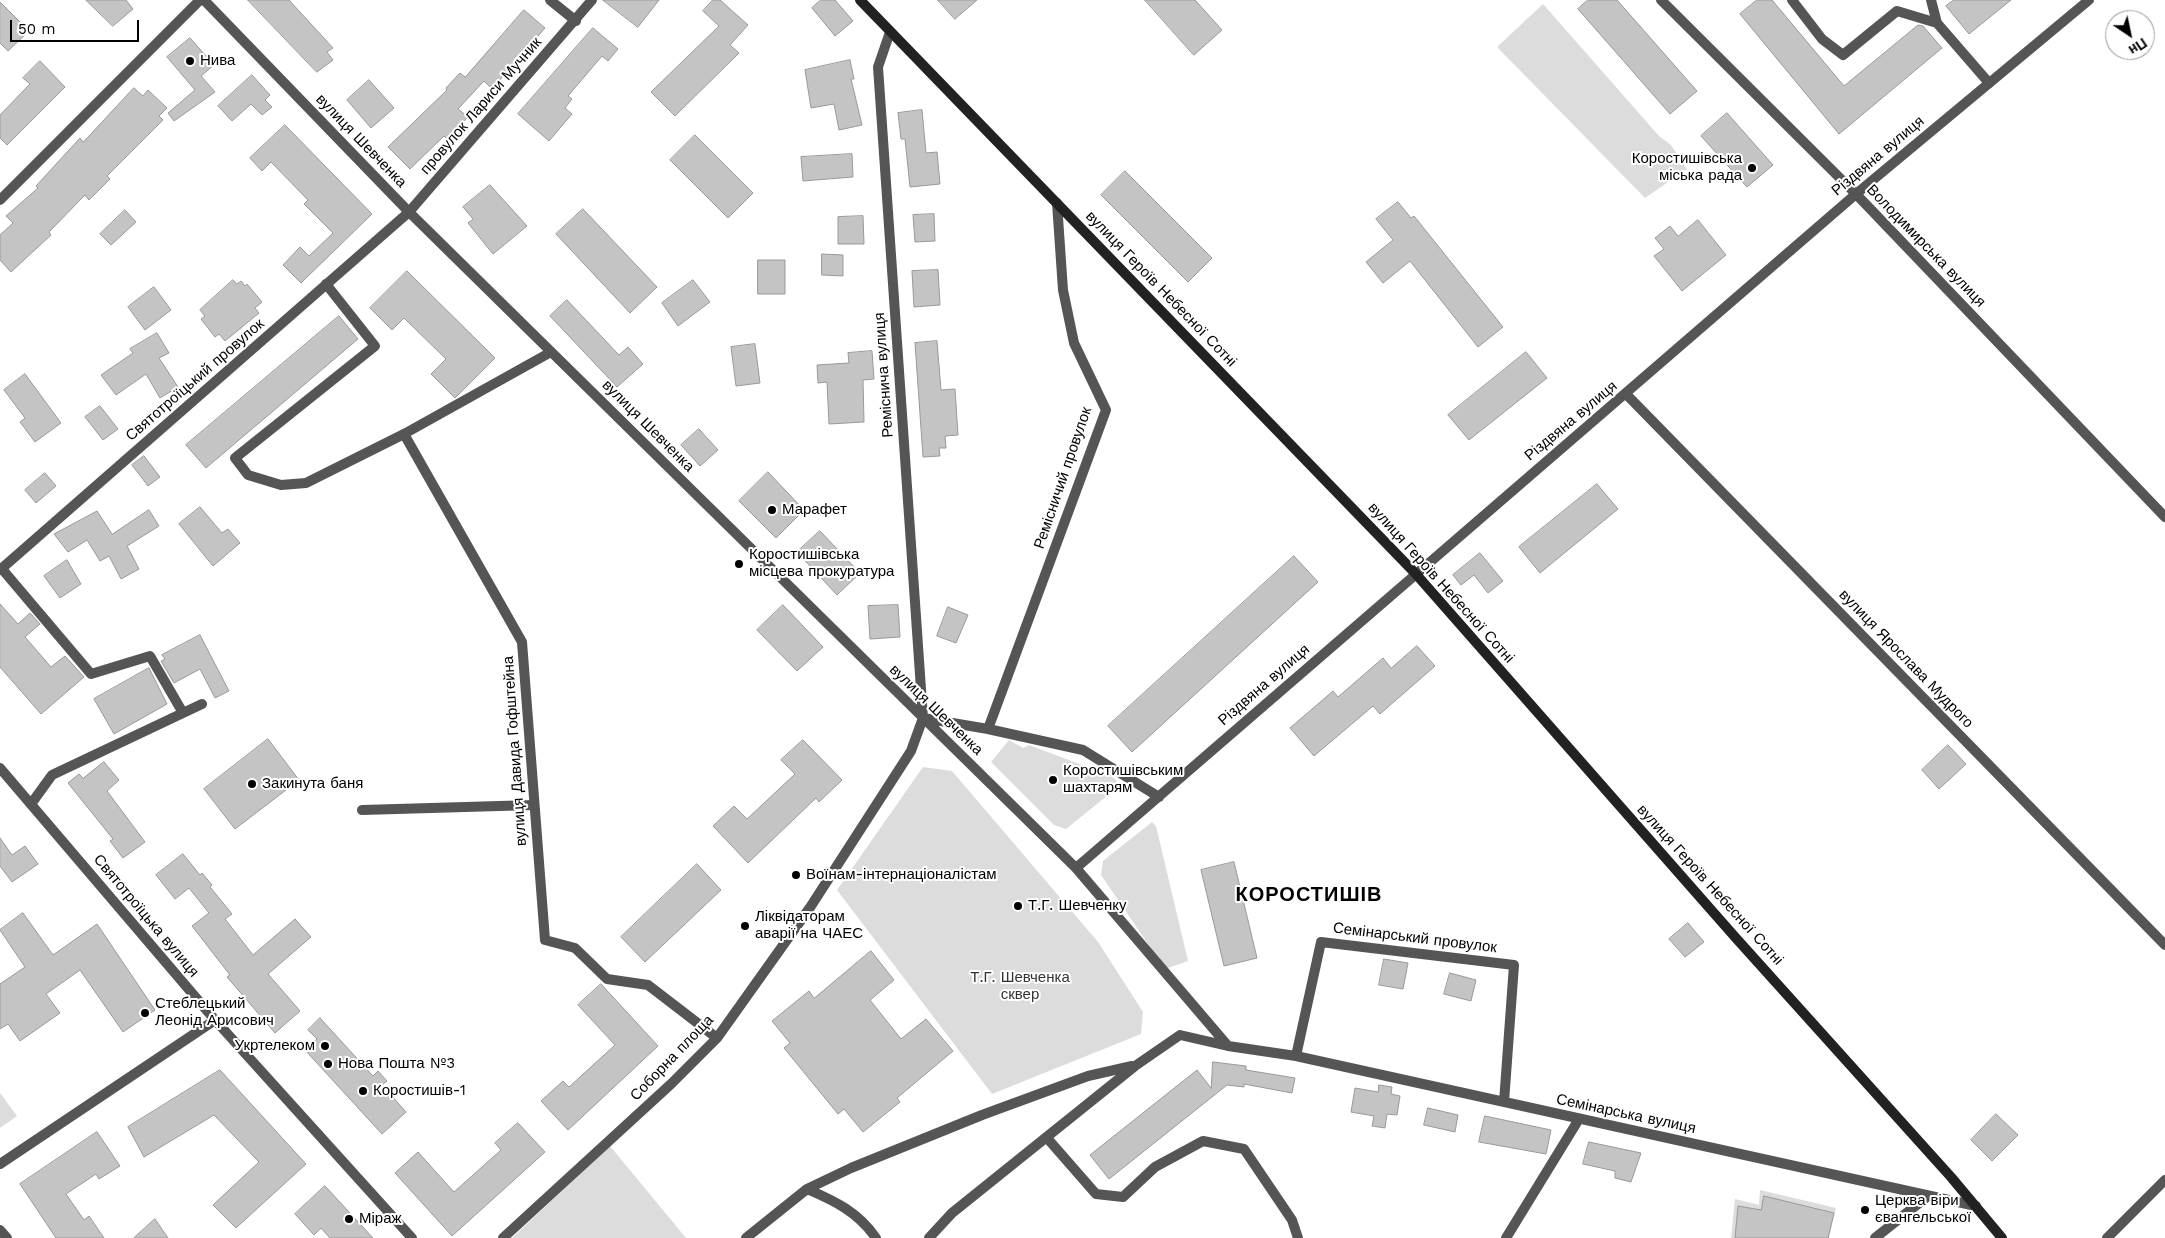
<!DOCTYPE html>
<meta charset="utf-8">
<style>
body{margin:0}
#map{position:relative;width:2165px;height:1238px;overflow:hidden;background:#fff;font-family:"Work Sans",sans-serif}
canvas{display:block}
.north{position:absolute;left:2105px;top:10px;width:50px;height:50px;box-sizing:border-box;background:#fff;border:1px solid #999;border-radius:50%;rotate:146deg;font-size:14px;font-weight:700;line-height:20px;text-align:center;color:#000}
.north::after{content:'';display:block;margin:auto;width:18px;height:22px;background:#000;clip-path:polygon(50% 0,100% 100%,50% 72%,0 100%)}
.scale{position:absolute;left:10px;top:20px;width:129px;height:22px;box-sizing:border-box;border:2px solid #000;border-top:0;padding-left:6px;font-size:15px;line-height:18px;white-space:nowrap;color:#000;-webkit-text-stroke:4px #fff;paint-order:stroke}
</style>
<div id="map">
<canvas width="2165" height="1238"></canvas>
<div class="north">Пн</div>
<div class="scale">50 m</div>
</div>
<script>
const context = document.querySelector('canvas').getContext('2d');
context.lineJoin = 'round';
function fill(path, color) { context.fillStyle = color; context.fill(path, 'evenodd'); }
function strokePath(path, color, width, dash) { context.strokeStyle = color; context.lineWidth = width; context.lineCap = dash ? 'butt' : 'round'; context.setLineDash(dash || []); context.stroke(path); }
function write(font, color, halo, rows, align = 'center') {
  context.font = font + ' "Work Sans",sans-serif'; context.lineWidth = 4; context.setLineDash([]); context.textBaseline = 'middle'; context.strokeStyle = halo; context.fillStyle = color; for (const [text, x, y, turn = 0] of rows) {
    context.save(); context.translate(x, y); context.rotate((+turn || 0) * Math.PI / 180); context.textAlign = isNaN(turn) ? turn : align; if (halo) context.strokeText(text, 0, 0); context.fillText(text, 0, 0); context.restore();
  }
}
fill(new Path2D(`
 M1543,4L1659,136L1671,145L1687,169L1645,198L1497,47Z
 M1009,740L1023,748L1029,745L1111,776L1116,780L1118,787L1066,829L1054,825L991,762Z
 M923,767L952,771L1098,942L1143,1012L1141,1034L992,1094L837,890Z
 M1152,822L1156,826L1188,961L1165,969L1101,875L1103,861Z
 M0,1093L17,1116L0,1128Z
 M610,1146L686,1238H512Z
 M1760,1190L1836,1208L1829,1238H1731L1735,1199L1759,1205Z`), '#dcdcdc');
const building = new Path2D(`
 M86,0H126L133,9L113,26Z
 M248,0H289L333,48L327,52L333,60L317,72Z
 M603,0H659L638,27Z
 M713,0H720L748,25L730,45L739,53L675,116L651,92L719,26L703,11Z
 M821,0H835L853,21L835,36L812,8Z
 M938,0H977L955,19Z
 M1145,0H1195L1222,30L1194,55Z
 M1588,0H1617L1697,91L1670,114L1578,9Z
 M1757,0H1772L1844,86L1918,25L1923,26L1942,48L1839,134L1740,14Z
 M1954,0H2011L1969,34L1946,6Z
 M0,2L29,31L8,51L0,43Z
 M524,10L545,28L492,89L484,81L458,109L468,117L447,139L444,136L410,169L388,147L447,90L446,88L460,73L465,77Z
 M593,28L618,49L608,61L602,56L568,96L572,99L565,108L572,114L549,141L518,114Z
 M190,38L214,65L201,76L215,92L174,121L168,113L195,90L167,57Z
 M850,60L854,79H851L862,125L839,130L834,104L811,108L805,70Z
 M40,61L65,87L7,145L0,138V115L30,84L23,78Z
 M252,75L270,95L265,100L272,107L262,115L251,104L232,121L218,106Z
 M369,80L394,108L371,128L347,100Z
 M134,88L143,96L148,90L167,108L159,116L163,120L107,176L110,179L89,200L85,195L49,232L51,235L11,272L0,260V235L13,223L6,216L38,188L36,186L80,138L83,142Z
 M922,110L926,153L937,152L940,184L910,187L905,139H901L898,113Z
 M1727,113L1773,165L1747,187L1701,136Z
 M285,125L372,214L301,283L283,265L300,247L309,256L333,233L304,204L308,200L271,162L262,171L250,158Z
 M695,135L753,193L728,218L670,160Z
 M852,154L853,177L803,181L801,157Z
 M1125,171L1212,258L1188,282L1101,195Z
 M490,185L527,226L493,254L468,223L473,219L463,207Z
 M1398,202L1411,218L1414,216L1503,327L1478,347L1410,261L1383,283L1366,262L1393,240L1376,219Z
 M583,209L657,287L630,313L556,234Z
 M125,210L136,222L111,245L100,234Z
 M934,214L935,241L915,242L913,215Z
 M863,216L864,244H838V217Z
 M1698,220L1726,255L1682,291L1654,256L1664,249L1655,238L1670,226L1678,236Z
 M822,254L843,255V276L822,275Z
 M758,260H785V294H758Z
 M938,270L940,305L914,307L912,271Z
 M407,271L495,358L455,398L431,374L446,359L404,318L392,330L370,308Z
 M233,280L237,284L241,281L245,286L247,284L262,302L255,308L259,313L225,341L219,334L215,337L201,319L205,316L200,310Z
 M693,280L710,302L678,326L662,303Z
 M154,287L171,310L145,330L128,307Z
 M567,300L619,355L628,347L643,364L617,387L550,316Z
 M339,316L358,339L206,468L186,445Z
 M157,333L169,353L159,358L178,387L160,398L146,374L116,395L101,375L133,353L130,349Z
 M937,341L941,390L955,389L958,435L945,436L946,448H939L940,456L923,457L915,343Z
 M755,344L760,383L736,386L731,347Z
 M872,351L874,379L863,380L864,422L829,424L827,382L818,383L817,365L849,363L848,353Z
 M1526,352L1547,378L1469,440L1448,415Z
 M25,374L61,423L35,442L20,422L25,418L4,390Z
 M100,406L118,429L103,440L85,417Z
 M699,429L718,450L700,466L681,445Z
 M144,456L160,477L148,486L132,465Z
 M768,472L804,510L776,538L739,501Z
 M45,473L56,486L36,503L25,490Z
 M1597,484L1618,509L1540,573L1519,547Z
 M200,507L222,533L228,529L240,543L213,566L179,524Z
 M149,510L159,526L127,546L139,569L121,579L109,556L100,561L87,540L68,552L54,534L97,511L112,534Z
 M820,531L860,573L837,595L797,552Z
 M1480,553L1503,581L1488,593L1474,575L1461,585L1453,575Z
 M1294,556L1318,582L1132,752L1108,726Z
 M67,560L81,584L60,598L44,576Z
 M0,604L18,624L30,613L40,624L25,637L51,667L65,656L84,677L41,714L0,667Z
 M783,605L823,647L797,671L757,630Z
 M898,605L900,637L870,639L868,606Z
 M948,607L968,615L956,643L937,636Z
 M200,635L229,691L215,698L200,669L174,683L161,661L165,659L162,655Z
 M1417,646L1435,666L1380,714L1373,706L1314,756L1290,728L1333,691L1338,697L1383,658L1391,668Z
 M149,668L167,704L114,734L94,699Z
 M268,739L299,780L235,829L204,789Z
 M803,740L842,780L819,802L816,798L748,863L713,826L734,806L747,819L795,774L781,760Z
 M1948,745L1966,764L1939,789L1922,770Z
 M104,762L119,780L107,791L145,842L123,858L110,841L113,839L68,783L79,774L83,778Z
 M0,838L12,855L25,846L38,864L12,882L0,866Z
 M183,854L200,875L202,873L212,885L210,887L232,914L225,919L253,955L295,919L311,937L268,974L300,1011L275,1033L227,977L230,975L192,926L209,913L189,888L175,899L156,875Z
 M1234,862L1257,958L1224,966L1201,870Z
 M697,864L721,890L645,962L621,937Z
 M23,913L53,955L97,924L155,1010L123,1032L80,970L46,994L60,1013L20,1041L8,1024L0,1029V984L25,967L0,930Z
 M1688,923L1704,942L1685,957L1669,939Z
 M871,951L894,980L870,1000L901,1039L926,1019L953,1051L897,1098L900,1102L863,1132L844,1109L838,1114L784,1048L790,1043L772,1021L809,991L814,998Z
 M1384,959L1408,963L1403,989L1379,985Z
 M1450,973L1476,980L1471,1001L1444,994Z
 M601,984L658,1046L568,1130L541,1101L563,1081L569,1087L615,1045L578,1005Z
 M320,1018L373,1076L378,1071L387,1081L382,1085L406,1112L382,1134L305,1050L317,1039L308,1030Z
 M1213,1062L1246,1066V1070L1295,1078L1292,1093L1244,1084V1087L1227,1085L1109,1179L1090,1155L1197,1070L1211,1088Z
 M220,1070L306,1164L236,1228L213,1205L259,1162L214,1115L144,1157L128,1127Z
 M1379,1085L1392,1087L1391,1094L1400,1096L1397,1115L1387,1114L1385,1128L1372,1126L1374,1116L1351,1112L1355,1088L1378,1092Z
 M1428,1108L1458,1115L1455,1132L1424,1125Z
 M1996,1114L2018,1135L1992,1161L1971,1140Z
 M1485,1116L1551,1130L1546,1154L1479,1142Z
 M518,1123L545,1152L452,1236L395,1173L418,1152L454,1192L501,1150L495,1143Z
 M97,1132L120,1166L99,1179L96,1174L66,1194L84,1220L89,1216L104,1238H56L20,1184Z
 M1589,1142L1641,1153L1631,1182L1615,1178V1171L1583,1164Z
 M325,1186L373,1238H330L321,1228L314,1235L295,1214Z
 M1764,1196L1834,1213L1828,1238H1735L1738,1206L1761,1210Z
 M155,1219L168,1238H134Z`);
fill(building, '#c4c4c4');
strokePath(building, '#999', 1);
strokePath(new Path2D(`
 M1792,0L1822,39L1843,55L1897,11L1937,23L1989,83
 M1931,0L1937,23
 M326,284L375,346L235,458L248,475L281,485L306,483L404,434
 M2,569L91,674L150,656L183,713
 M31,804L52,775L202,704
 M362,810L534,805`), '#555', 10);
strokePath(new Path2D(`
 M204,0L409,212L1076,868L1228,1046
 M550,0L576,21
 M1661,0L1856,194L2165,517
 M0,200L200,0
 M551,352L404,434L522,642L545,940L575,948L607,979L648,985L717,1038
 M1626,394L2165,945
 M0,570L409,212L592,0
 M923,718L988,729L1083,750L1159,797
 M988,729L1106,410L1074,343L1063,290L1057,203
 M0,768L215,1020L412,1238
 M1076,868L1856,194L2089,0
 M1296,1056L1321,942L1514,965L1504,1102
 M1047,1138L1096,1194L1123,1197L1155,1167L1203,1141L1244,1149L1292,1220L1298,1238
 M0,1164L215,1020
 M807,1189C835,1201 858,1212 876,1238
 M0,1230L7,1238
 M503,1238L671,1084L717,1038L811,906L911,751L923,718L878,67L890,32
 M746,1238L807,1189L851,1168L982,1115L1088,1076L1132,1066
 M929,1238L952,1213L1135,1066L1180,1035L1228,1046L1296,1056L1976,1206
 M1506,1238L1579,1119
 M1875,1238L1928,1196
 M2107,1238L2165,1180`), '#555', 10);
strokePath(new Path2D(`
 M860,0L1415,573L1735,937L1951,1177L2002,1238`), '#222', 10);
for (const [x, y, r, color] of [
 [190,61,5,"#000"],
 [1752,168,5,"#000"],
 [772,510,5,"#000"],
 [739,564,5,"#000"],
 [1053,780,5,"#000"],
 [252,784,5,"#000"],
 [796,875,5,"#000"],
 [1018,906,5,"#000"],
 [745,926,5,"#000"],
 [145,1013,5,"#000"],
 [325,1046,5,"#000"],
 [328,1064,5,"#000"],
 [363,1091,5,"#000"],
 [1865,1210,5,"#000"],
 [349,1219,5,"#000"]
]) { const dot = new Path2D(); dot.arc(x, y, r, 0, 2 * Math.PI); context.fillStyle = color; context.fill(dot); strokePath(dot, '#fff', 2); }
write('15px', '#000', '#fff', [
 ["Нива",200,61],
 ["Коростишівська",1742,159,"right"],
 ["міська рада",1742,176,"right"],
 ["Марафет",782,510],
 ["Коростишівська",749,555],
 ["місцева прокуратура",749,572],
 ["Коростишівським",1063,771],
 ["шахтарям",1063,788],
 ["Закинута баня",262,784],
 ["Воїнам-інтернаціоналістам",806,875],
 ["Т.Г. Шевченку",1028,906],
 ["Ліквідаторам",755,917],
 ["аварії на ЧАЕС",755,934],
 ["Стеблецький",155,1004],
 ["Леонід Арисович",155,1021],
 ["Укртелеком",315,1046,"right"],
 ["Нова Пошта №3",338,1064],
 ["Коростишів-1",373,1091],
 ["Церква віри",1875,1201],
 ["євангельської",1875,1218],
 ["Міраж",359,1219]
], 'left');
write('15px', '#000', '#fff', [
 ["провулок Лариси Мучник",481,106,-49],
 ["вулиця Шевченка",361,141,46],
 ["Різдвяна вулиця",1878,156,-40],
 ["Володимирська вулиця",1926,246,46],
 ["вулиця Героїв Небесної Сотні",1161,289,46],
 ["Реміснича вулиця",884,375,-94],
 ["Святотроїцький провулок",195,380,-41],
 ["Різдвяна вулиця",1571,421,-40],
 ["вулиця Шевченка",648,426,45],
 ["Ремісничий провулок",1063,478,-71],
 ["вулиця Героїв Небесної Сотні",1441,583,48],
 ["вулиця Ярослава Мудрого",1906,659,46],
 ["Різдвяна вулиця",1264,685,-41],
 ["вулиця Шевченка",936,710,44],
 ["вулиця Давида Гофштейна",515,751,-94],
 ["вулиця Героїв Небесної Сотні",1710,885,48],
 ["Святотроїцька вулиця",146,916,50],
 ["Семінарський провулок",1415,938,7],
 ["Соборна площа",672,1058,-46],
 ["Семінарська вулиця",1626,1114,12]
]);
write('15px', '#333', '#fff', [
 ["Т.Г. Шевченка",1020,978],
 ["сквер",1020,995]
]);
context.letterSpacing = '1px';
write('bold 20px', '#000', '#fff', [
 ["КОРОСТИШІВ",1309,895]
]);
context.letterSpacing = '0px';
</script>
